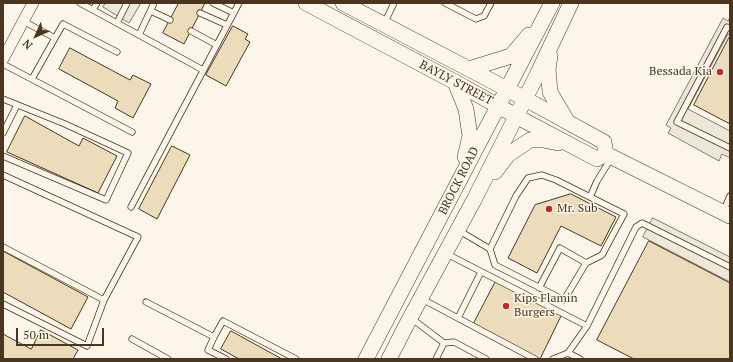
<!DOCTYPE html>
<style>
body{margin:0}
#map{position:relative;width:733px;height:362px;overflow:hidden;background:#fbf6e9;font-family:"PT Serif",serif}
canvas{display:block}
.frame{position:absolute;inset:0;border:4px solid #4a3520;pointer-events:none}
.north{position:absolute;left:16px;top:16px;width:40px;height:40px;-webkit-text-stroke:3px #fbf6e9;paint-order:stroke;rotate:225deg;font-size:11px;font-weight:700;line-height:16px;text-align:center;color:#4a3520}
.north::after{content:'';display:block;margin:auto;width:14px;height:18px;background:#4a3520;clip-path:polygon(50% 0,100% 100%,50% 72%,0 100%)}
.scale{position:absolute;left:16px;top:328px;width:88px;height:18px;box-sizing:border-box;border:2px solid #4a3520;border-top:0;padding-left:5px;font-size:12px;line-height:14px;white-space:nowrap;color:#4a3520;-webkit-text-stroke:3px #fbf6e9;paint-order:stroke}
</style>
<div id="map">
<canvas width="733" height="362"></canvas>
<div class="frame"></div>
<div class="north">N</div>
<div class="scale">50 m</div>
</div>
<script>
const context = document.querySelector('canvas').getContext('2d');
context.lineJoin = 'round';
function fill(path, color) { context.fillStyle = color; context.fill(path, 'evenodd'); }
function strokePath(path, color, width, dash) { context.strokeStyle = color; context.lineWidth = width; context.lineCap = dash ? 'butt' : 'round'; context.setLineDash(dash || []); context.stroke(path); }
function write(font, color, halo, rows, align = 'center') {
  context.font = font + ' "PT Serif",serif'; context.lineWidth = 3; context.setLineDash([]); context.textBaseline = 'middle'; context.strokeStyle = halo; context.fillStyle = color; for (const [text, x, y, turn = 0] of rows) {
    context.save(); context.translate(x, y); context.rotate((+turn || 0) * Math.PI / 180); context.textAlign = isNaN(turn) ? turn : align; if (halo) context.strokeText(text, 0, 0); context.fillText(text, 0, 0); context.restore();
  }
}
const parking = new Path2D(`
 M106,3H141L129,23L103,7Z
 M730,17V35L728,34L688,109L730,131V158L722,154L719,161L668,133L671,128L666,125L723,18L728,21Z
 M653,218L730,257V282L643,237Z`);
fill(parking, '#ede7d9');
strokePath(parking, '#887966', 1);
const building = new Path2D(`
 M179,3H205L184,44L163,33Z
 M233,26L248,34L245,39L250,42L226,86L206,75Z
 M729,38L730,39V124L694,105Z
 M70,48L130,80L133,75L151,84L133,118L115,108L118,101L59,69Z
 M25,116L79,146L83,138L117,156L98,193L7,152Z
 M172,146L190,155L157,219L139,209Z
 M571,194L616,217L601,246L561,226L537,273L508,258L535,205Z
 M649,241L730,283V359H634L597,340Z
 M3,251L88,297L71,329L3,292Z
 M496,281L562,314L540,359L473,325Z
 M41,330L78,350L73,359H3V334L31,349Z
 M231,331L282,359H239L221,349Z`);
fill(building, '#ecdcbc');
strokePath(building, '#4a3520', 1);
const service = new Path2D(`
 M80,3L139,35L154,3
 M213,3L234,13
 M445,3L476,19L484,16L491,3
 M93,10L97,3
 M151,11L170,20
 M200,13L227,25
 M23,21L55,38L63,24L117,52
 M117,23L127,3
 M384,24L394,3
 M730,28L727,27L677,122L730,148
 M191,31L217,45
 M139,35L203,70
 M3,64L132,132
 M32,79L55,38
 M3,99L65,124L128,153L106,200L3,156
 M3,133L17,105
 M3,175L138,237L104,300L3,247
 M590,197L597,181L612,157
 M131,207L239,3
 M723,212L730,196
 M458,230L490,249L495,265L564,300L586,263L602,255L624,214L556,180L542,175L528,178L516,196L490,249
 M445,253L587,326L568,353
 M539,288L560,248L586,263
 M422,299L535,359
 M146,302L214,337L223,321L296,359
 M3,304L87,346L104,300
 M411,318L444,343
 M458,318L481,272
 M587,326L636,227L642,223L730,267
 M214,337L208,350L226,359
 M132,339L168,359
 M436,359L444,343L454,342L486,359
 M553,359L568,353L580,359`);
const minor = new Path2D(`
 M3,59L33,3`);
const secondary = new Path2D(`
 M306,3L455,82L527,122L597,159L606,154
 M343,3L507,89L604,142L606,154
 M550,56L548,69L550,92L567,121
 M469,69L511,56L529,35
 M455,82L466,109L470,136L465,157
 M606,154L730,216
 M495,172L508,155L530,140H543L558,143
 M366,359L552,3
 M389,359L410,318L474,200L538,73L571,3`);
strokePath(service, '#4a3520', 7);
strokePath(minor, '#4a3520', 12);
strokePath(secondary, '#4a3520', 16);
strokePath(service, '#fbf6e9', 5.5);
strokePath(minor, '#fbf6e9', 11);
strokePath(secondary, '#fbf6e9', 15);
for (const [x, y, r, color] of [
 [720,72,4,"#c62828"],
 [549,209,4,"#c62828"],
 [506,306,4,"#c62828"]
]) { const dot = new Path2D(); dot.arc(x, y, r, 0, 2 * Math.PI); context.fillStyle = color; context.fill(dot); strokePath(dot, '#fbf6e9', 1.5); }
write('12px', '#4a3520', '#fbf6e9', [
 ["Bessada Kia",712,72,"right"],
 ["Mr. Sub",557,209],
 ["Kips Flamin",514,299],
 ["Burgers",514,313]
], 'left');
write('12px', '#4a3520', '#fbf6e9', [
 ["BAYLY STREET",456,83,28],
 ["BROCK ROAD",459,181,-63]
]);
</script>
